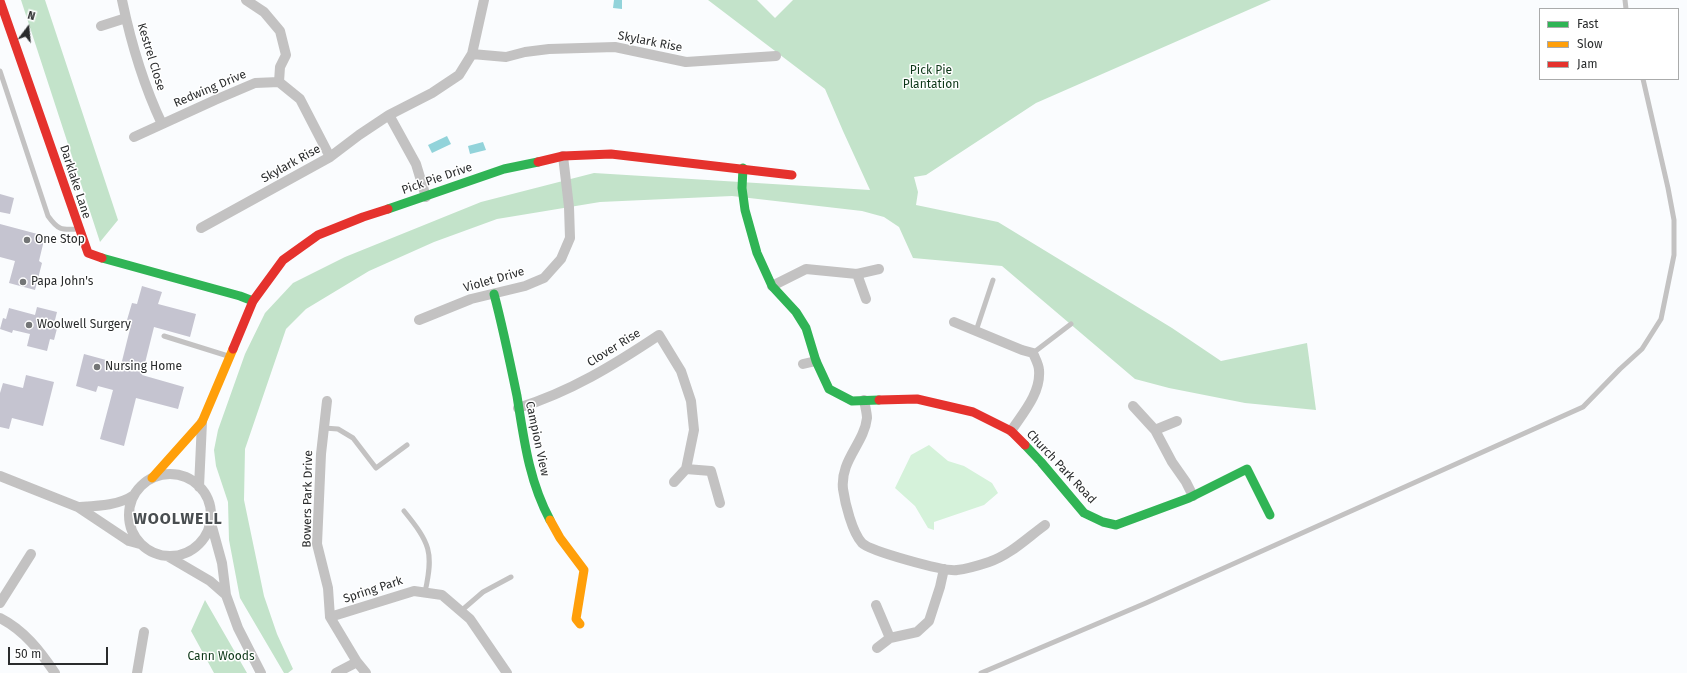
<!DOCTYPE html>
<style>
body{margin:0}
#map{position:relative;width:1687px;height:673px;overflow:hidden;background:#fafcfe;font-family:"Fira Sans",sans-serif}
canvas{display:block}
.legend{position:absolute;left:1539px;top:8px;width:140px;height:72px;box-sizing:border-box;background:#fff;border:1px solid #aaabab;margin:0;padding:5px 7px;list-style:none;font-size:12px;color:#2a2c2d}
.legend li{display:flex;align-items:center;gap:8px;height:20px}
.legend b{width:20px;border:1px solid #aaabab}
.north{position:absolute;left:8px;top:8px;width:40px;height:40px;-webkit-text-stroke:3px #fff;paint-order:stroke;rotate:16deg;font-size:11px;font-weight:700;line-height:16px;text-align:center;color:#2a2c2d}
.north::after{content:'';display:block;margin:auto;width:14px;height:18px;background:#2a2c2d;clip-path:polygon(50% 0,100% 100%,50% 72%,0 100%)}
.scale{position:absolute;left:8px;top:647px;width:100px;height:18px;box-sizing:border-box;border:2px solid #2a2c2d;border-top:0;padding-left:5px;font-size:12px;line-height:14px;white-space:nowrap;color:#2a2c2d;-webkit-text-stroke:3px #fff;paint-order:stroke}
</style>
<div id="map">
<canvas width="1687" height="673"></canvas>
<ul class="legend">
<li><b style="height:5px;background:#30b455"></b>Fast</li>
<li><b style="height:5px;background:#ff9f0a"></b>Slow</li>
<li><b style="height:5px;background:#e5322d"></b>Jam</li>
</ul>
<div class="north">N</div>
<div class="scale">50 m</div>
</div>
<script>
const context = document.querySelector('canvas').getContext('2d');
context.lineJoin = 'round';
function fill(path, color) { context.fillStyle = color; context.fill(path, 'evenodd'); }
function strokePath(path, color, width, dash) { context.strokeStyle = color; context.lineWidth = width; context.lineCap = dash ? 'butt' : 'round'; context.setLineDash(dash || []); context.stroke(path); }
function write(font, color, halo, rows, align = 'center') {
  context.font = font + ' "Fira Sans",sans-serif'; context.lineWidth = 3; context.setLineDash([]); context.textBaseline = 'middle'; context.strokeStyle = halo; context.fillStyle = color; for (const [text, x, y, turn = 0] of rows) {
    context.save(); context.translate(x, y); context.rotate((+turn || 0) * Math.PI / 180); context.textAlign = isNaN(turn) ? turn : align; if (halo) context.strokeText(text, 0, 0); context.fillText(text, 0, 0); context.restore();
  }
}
fill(new Path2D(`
 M929,445L948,461L964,466L992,483L998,493L984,505L934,522V530L928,528L915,506L895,488L911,455Z`), '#d5f2da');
fill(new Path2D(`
 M21,0H45L118,220L100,242Z
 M708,0H757L775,18L793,0H1271L1036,103L926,175L914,177L918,192L916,205L998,222L1172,328L1221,361L1307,343L1316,410L1245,403L1169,388L1135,379L1002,266L913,258L899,227L884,217L862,211L732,196L600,202L497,219L434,242L369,271L306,309L286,329L245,449L244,500L264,596L277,634L293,669L288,673H284L240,598L229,540L228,502L216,466L214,450L218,430L245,354L265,313L293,283L345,257L481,202L594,173L870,190L843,131L825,89Z
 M205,600L247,673H214L191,631Z`), '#c3e3ca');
fill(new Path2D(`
 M614,0H622V9L613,8Z
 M447,136L451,144L432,153L428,145Z
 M483,142L486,150L470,154L468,146Z`), '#92d3da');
fill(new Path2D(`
 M0,194L14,198L10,214L0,212Z
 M0,224L45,236L39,261L42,263L35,290L9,283L15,261L0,257Z
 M142,286L162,292L158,304L196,314L190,337L154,327L142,375L184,387L178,409L136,398L124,446L100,439L113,390L98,386L96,392L76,386L84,354L106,360L105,365L120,369L132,321L127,320L132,303L137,304Z
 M37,307L57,312L55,320L59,321L54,340L50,339L47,351L27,346L30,334L13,330L12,333L0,329L3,318L6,319L9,308L35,315Z
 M26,375L54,382L43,426L12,418L9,429L0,427V393L3,383L23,388Z`), '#c5c4d0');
strokePath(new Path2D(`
 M1625,0L1626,9
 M0,71L48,216C58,230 61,230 77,229
 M976,331L993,280
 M164,336L228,356
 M1033,353L1071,324
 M324,428L338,429L353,438L376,468L407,445
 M404,511C430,543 434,552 425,592
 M461,611L483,592L511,577
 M981,673L1146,603L1583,407L1620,369L1642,349L1661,319L1674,255V220L1668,188L1643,79`), '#c3c2c2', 5);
strokePath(new Path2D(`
 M122,0C131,43 143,84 162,124
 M246,0L264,12L280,31L286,55L280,67L279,82
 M101,26L126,18
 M472,54L506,57L525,52L549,49L615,47L686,62L776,56
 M389,115L432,93L459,75L472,54L484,0
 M134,137L215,100L255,83L279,82L300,99L330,157
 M201,228L330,157L359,135L389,115L416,164L426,197
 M857,274L879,269
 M772,286L806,269L857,274L866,299
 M419,320L471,299L525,286L544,278L561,259L570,238L569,207L563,156
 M954,322L1022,350L1033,353C1035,358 1039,365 1039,370C1041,393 1023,413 1011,431
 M803,364L816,361
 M864,400C865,406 867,413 867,418C864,444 840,460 843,489C845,503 852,532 862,543C870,551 945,572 957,570C967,569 980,565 989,562C1010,555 1027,538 1045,525
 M327,401L321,454L317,544L328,588L330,617L357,662L336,673
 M1133,406L1155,430L1172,462L1186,482L1193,496
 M518,408C570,392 614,365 659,335L681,371L691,401L694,430L686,469L674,482
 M1155,430L1177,421
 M686,469L711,471L720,503
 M129 515a41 41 0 1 1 82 0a41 41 0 1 1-82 0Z
 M0,476L78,507L129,541L140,544
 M199,487L202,422
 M78,507C96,506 118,506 134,495
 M211,523L222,563L226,595L238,628L261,673
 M169,557L210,581L226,595
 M0,603L31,554
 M876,605L890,638
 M330,617L414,591L442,595L470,619L507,673
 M0,618C24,630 40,651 55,673
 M877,648L890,638L917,632L929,621L940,587L944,569
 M357,662L366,673
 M137,673L144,632`), '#c3c2c2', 10);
strokePath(new Path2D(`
 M743,168L742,188L745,210L757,253L772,286L796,312L806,328L816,361L829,389L852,401L879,400
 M388,209L504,169L538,162
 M102,258L240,296L253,301
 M494,294C503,328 510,362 517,396C524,440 529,481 550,520
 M1025,445L1041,462L1084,513L1103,522L1116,525L1189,498L1247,469L1270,515`), '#30b455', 9);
strokePath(new Path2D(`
 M152,478L202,422L233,349
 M550,520L560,538L584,570L576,619L580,624`), '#ff9f0a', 9);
strokePath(new Path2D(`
 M0,1L88,253L102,258
 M538,162L563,156L611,154L792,175
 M233,349L253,301L283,260L318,235L363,217L388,209
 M879,400L917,399L973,412L1011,431L1025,445`), '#e5322d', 9);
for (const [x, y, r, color] of [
 [27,240,4,"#737576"],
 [23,282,4,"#737576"],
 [29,325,4,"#737576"],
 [97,367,4,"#737576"]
]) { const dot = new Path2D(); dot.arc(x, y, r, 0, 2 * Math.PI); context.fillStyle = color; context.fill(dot); strokePath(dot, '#fff', 1.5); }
write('12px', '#2a2c2d', '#fff', [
 ["Skylark Rise",650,42,11],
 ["Kestrel Close",151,57,73],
 ["Redwing Drive",210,89,-23],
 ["Skylark Rise",291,164,-29],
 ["Pick Pie Drive",437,179,-19],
 ["Darklake Lane",75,182,72],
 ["Violet Drive",494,280,-16],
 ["Clover Rise",614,348,-32],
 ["Campion View",537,439,78],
 ["Church Park Road",1061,467,47],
 ["Bowers Park Drive",308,499,-89],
 ["Spring Park",373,590,-18]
]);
write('12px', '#0d3718', '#fff', [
 ["Pick Pie",931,71],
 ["Plantation",931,85],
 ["Cann Woods",221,657]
]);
write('12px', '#2a2c2d', '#fff', [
 ["One Stop",35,240],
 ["Papa John's",31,282],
 ["Woolwell Surgery",37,325],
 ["Nursing Home",105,367]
], 'left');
context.letterSpacing = '1px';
write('bold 16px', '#494e51', '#fff', [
 ["WOOLWELL",178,520]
]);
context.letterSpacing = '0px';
</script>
